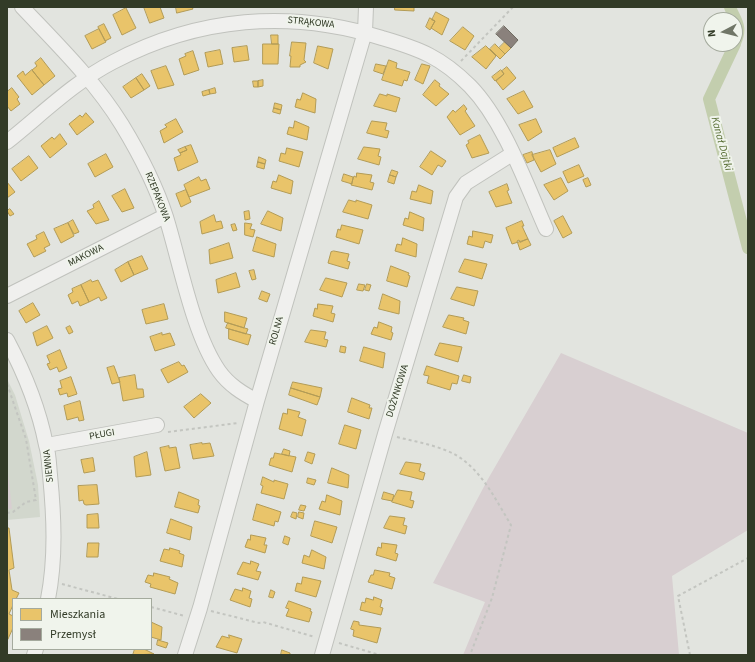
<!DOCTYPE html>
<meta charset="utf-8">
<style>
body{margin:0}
#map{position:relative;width:755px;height:662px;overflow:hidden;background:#e2e4df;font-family:"Source Sans 3",sans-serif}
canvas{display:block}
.frame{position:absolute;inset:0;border:8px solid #323b27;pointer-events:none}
.legend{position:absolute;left:12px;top:598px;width:140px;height:52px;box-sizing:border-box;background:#f0f4ec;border:1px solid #a4aa9d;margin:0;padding:5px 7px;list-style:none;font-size:12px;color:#323b27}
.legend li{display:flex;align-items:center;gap:8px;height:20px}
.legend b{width:20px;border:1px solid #a4aa9d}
.north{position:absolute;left:703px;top:12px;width:40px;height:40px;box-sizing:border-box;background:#f0f4ec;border:1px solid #a4aa9d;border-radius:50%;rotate:263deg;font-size:11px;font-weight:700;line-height:16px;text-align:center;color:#323b27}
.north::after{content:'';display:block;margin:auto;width:14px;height:18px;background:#707667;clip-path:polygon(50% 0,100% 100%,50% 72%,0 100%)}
</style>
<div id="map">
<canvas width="755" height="662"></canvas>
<div class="frame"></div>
<ul class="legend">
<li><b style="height:11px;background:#e9c46a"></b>Mieszkania</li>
<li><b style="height:11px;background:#8a817c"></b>Przemysł</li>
</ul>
<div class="north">N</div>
</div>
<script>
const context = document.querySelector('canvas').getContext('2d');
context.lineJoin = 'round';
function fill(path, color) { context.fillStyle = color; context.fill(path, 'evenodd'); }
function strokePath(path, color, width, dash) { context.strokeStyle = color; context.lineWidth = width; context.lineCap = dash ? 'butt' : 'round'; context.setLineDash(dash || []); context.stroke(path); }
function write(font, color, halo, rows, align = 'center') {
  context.font = font + ' "Source Sans 3",sans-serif'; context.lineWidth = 4; context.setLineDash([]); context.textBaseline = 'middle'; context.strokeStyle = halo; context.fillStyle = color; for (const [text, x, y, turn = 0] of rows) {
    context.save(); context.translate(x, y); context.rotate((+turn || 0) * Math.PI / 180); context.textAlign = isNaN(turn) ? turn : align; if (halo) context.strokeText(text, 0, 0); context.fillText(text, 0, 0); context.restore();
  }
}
fill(new Path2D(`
 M7,379L15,395L29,441L38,485L40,517L7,520Z`), '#d2d7cd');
fill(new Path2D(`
 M561,353L748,433V530L672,576L679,655H463L485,602L433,583L488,479Z
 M7,464L12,509H7Z`), '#d8cfd1');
const homes = new Path2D(`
 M144,7H160L164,18L150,23Z
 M176,7H192L193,9L177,13Z
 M395,7H414V11L395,10Z
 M126,8L136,28L122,35L113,15Z
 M436,12L449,19L442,35L431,28L435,21L432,20Z
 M430,18L435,21L430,30L426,27Z
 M104,24L111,38L105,41L98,27Z
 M463,27L474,36L465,50L450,41Z
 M99,29L106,42L92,49L85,36Z
 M271,35H278V44H272Z
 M292,42L306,43L304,60L306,62L300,65V67H290L291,56H290Z
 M505,42L511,48L505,54L499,48Z
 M263,44H279L278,64H263Z
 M495,44L505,54L500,59L490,49Z
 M247,46L249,60L234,62L232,48Z
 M318,46L333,49L328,69L314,63Z
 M486,46L496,56L486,69L472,57Z
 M220,50L223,64L208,67L205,53Z
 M193,51L199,70L184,75L179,59L186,56L185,54Z
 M41,58L55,76L44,85L32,70L37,66L35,63Z
 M389,60L397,63L396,68L410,72L407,81L404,80L402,86L382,80Z
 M376,64L386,66L383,74L374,71Z
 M422,64L430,66L423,84L415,80Z
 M166,66L174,85L158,89L151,71Z
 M507,67L516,78L503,90L496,81L504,74L502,71Z
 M32,70L44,85L32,95L17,76L23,71L25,75Z
 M501,70L504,74L495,81L492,77Z
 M142,74L150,86L144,90L136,78Z
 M136,78L144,90L131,98L123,87Z
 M263,80V86L258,87V81Z
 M435,80L440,84L439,86L449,94L436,106L423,95Z
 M253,81H258V87H254Z
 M12,88L19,97L17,99L20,104L11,111L7,106V92Z
 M215,88L216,93L210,94L209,90Z
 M209,90L210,94L203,96L202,92Z
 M524,91L533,107L518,114L507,99Z
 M303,93L316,99L315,113L295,107L297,99L300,100Z
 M380,94L387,96V94L400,98L396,112L374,106Z
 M275,103L282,105L281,110L274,108Z
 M464,105L467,109L465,111L475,126L460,135L447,117L453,110L455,112Z
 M274,108L281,110L280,114L273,112Z
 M86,113L94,122L77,135L69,124L80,115L82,117Z
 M176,119L183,132L164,143L160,131L167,127L165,125Z
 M536,119L542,132L528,141L519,125Z
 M295,121L309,127L307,140L287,134L289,127L293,128Z
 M372,121L387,123L385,130L389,131L387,138L367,133Z
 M60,134L67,144L50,158L41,146L52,137L54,139Z
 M480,135L489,153L472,158L466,145L469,143L468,141Z
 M575,138L579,147L557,157L553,148Z
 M191,145L198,162L178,171L174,158L181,155L180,153L187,150L185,147Z
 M185,147L187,150L180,153L178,150Z
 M364,147L380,149L378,156L381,157L379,165L358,159Z
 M287,148L303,152L299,167L279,161L281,153L285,154Z
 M550,150L556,164L541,172L532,155Z
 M431,151L446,161L442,167L438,165L432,175L420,167Z
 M532,152L534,160L527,163L523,155Z
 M106,154L113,167L95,177L88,164Z
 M29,156L38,168L21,181L12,169Z
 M259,157L266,160L265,164L258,162Z
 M258,162L265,164L264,169L257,167Z
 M579,165L584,176L568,183L563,172Z
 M392,170L398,172L396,177L390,175Z
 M357,173L372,175L370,182L374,183L372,190L351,185L354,176L356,177Z
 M344,174L353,177L352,184L342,181Z
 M279,175L293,181L291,194L271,188L273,181L276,182Z
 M390,175L396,177L394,184L388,182Z
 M199,177L201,181L206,179L210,189L189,197L184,185Z
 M561,178L568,191L554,200L544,185Z
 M588,178L591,185L586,187L583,180Z
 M7,182L15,192L7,198Z
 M507,184L509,190L507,191L512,203L496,207L489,192Z
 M419,185L433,191L431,204L410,199L412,191L416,192Z
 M125,189L134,208L122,212L112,196Z
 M186,190L191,202L181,207L176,194Z
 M349,200L356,202V200L372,205L368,219L343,212Z
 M99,201L109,220L96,224L87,211L94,208L93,205Z
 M10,209L14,214L10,216L7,211Z
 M249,211L250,219L245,220L244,212Z
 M268,211L283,218L281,231L261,224Z
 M410,212L424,218L423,231L403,225L405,218L408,219Z
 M214,215L216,222L221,221L223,228L202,234L200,222Z
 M563,216L572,233L563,238L554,221Z
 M73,220L79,232L74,234L68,223Z
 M522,221L524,226H522L528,239L512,244L506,228Z
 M68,223L74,236L61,243L54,229Z
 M245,223L252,224L250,229L255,230L253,237L245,235Z
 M235,224L237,230L233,231L231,225Z
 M342,225L363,230L359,244L336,237L338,229L340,230Z
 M473,231L493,235L491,243L485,241L483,248L467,244L469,236L472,237Z
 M44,232L50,245L44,248L46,251L34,257L27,244L37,239L36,236Z
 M257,237L276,244L274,257L253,251Z
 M403,238L417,244L416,257L395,251L397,244L401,245Z
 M528,239L531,245L520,250L517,241L519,240L520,242Z
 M229,243L233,258L210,264L209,250Z
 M334,251L349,254L347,261L350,262L348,269L328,263L331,252Z
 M142,256L148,269L134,275L128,262Z
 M465,259L487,264L482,279L459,272Z
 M128,262L134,275L121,282L115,270Z
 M391,266L409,273L408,275L410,276L407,287L387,281Z
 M254,270L256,279L252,280L249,271Z
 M236,273L240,287L218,293L216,280Z
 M326,278L347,283L342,297L320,290Z
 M91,280L92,282L98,280L107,298L101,301L99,297L89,302L81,285Z
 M359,284L365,285L363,291L357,290Z
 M367,284L371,285L369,291L365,290Z
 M81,285L89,302L80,306L78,301L72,304L68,295L73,292L72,289Z
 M457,287L478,291L474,306L451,299Z
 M262,291L270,294L267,302L259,299Z
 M383,294L400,301L399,314L379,309Z
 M33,303L40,315L26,323L19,311Z
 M164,304L168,319L146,324L142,310Z
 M318,304L333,306L331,313L335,314L333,322L313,316L315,308L317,309Z
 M225,312L247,318L244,328L225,322Z
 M449,315L464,318L463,320L469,322L466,334L443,327Z
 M379,322L392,327L391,332L393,333L391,340L371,334L374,327L377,328Z
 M228,323L248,329L246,334L226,328Z
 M47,326L53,338L37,346L33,333Z
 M70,326L73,332L69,334L66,328Z
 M229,329L251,335L248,345L229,339Z
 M311,330L326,332L324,339L328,340L326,347L305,342Z
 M162,333V335L170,333L175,345L155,351L150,337Z
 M440,343L462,347L458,362L435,355Z
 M341,346L346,347L345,353L340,352Z
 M364,347L385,353L383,368L360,361Z
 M60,350L67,368L59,372L57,367L50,370L47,364L50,363L47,356Z
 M179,362L182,366L184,365L188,372L168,383L161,370Z
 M114,366L120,382L112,384L107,368Z
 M427,366L459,376L457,384L452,383L450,390L427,383L429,376L424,375Z
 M135,375L137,389H143L144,397L123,401L119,378Z
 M464,375L471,377L470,383L462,381Z
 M71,377L77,394L68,397L67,393L60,395L58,389L62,388L60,381Z
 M293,382L322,388L320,397L291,388Z
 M291,388L320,397L317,405L289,395Z
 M201,394L211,403L194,418L184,407Z
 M352,398L370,405L369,408H372L369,419L348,412Z
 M80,401L84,420L79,421L78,417L67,420L64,406Z
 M288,409L300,412L298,417L306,420L302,436L279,429L283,413L287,414Z
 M345,425L361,430L356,449L339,444Z
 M202,443V444L210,443L214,456L193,459L190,445Z
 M169,446V448L176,447L180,468L165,471L160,448Z
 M284,449L290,451L289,456L282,454Z
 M147,452L151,475L136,477L134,457Z
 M308,452L315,454L312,464L305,461Z
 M275,453L296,457L292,472L269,465L271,458H273Z
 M93,458L95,471L84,473L81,460Z
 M406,462L421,464L419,471L425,473L423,480L400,474Z
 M332,468L349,475L348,488L328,483Z
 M263,477L274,482V480L288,484L284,499L261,493L263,486L261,485Z
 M308,478L316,480L314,485L307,483Z
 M97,485L99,504L86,505L84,504L83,500L79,501L78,486Z
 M398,490L412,492L410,500L414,501L412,508L392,502Z
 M179,492L199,500L198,505L200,506L198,513L175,507Z
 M384,492L394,495L392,501L382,499Z
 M327,495L342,501L340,515L319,509L322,501L325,502Z
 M257,504L281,512L278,522L275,521L274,526L253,520Z
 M301,505L306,506L304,511L299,510Z
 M293,512L297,513L296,519L291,517Z
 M299,512L304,513L303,519L298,517Z
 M98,514L99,528H87V515Z
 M390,516L405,518L403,525L407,526L405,534L384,528Z
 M171,519L192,527L190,540L167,533Z
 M315,521L337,527L332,543L311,536Z
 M7,528H9L14,568L9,570L12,590L19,593L16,599H13V605L9,614L13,616V628L8,639Z
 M251,535L266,538L264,545H267L265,553L245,547L248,539L250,540Z
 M285,536L290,538L288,545L283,543Z
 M88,543H99L98,557H87Z
 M382,543L397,545L395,553L398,554L396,561L376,555L378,547L381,548Z
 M170,548L180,551L179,553L184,555L182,567L160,561L164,549L169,550Z
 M312,550L326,557L324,569L302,563L304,555L309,557Z
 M251,561L259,564L256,571L261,572L258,580L237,574L243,562L250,564Z
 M375,570L390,573L389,576L395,578L392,589L368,582L371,575H373Z
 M154,573L170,577L169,579L178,583L175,594L150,587L151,584L145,582L148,575L153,576Z
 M303,577L321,581L316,597L295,591L297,583L301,584Z
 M243,588L251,591L249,598L252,599L250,607L230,600L235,589L242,591Z
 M271,590L275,592L273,598L269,597Z
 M374,597L382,600L380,607L383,608L381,615L360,610L362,602L365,603L366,598L373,600Z
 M289,601L311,609L310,611L312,612L309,622L286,616L289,609L286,608Z
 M354,621L359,622V625L381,628L377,643L353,636L354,630L351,629Z
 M151,622L162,627L161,640L151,637Z
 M229,635L242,639L237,653L216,647L222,636L229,638Z
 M158,640L168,643L166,648L157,645Z
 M135,649H144L154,654L133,655Z
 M282,650L290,653V655H281Z`);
fill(homes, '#e9c46a');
strokePath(homes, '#b29b56', 1);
const industry = new Path2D(`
 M504,26L518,40L511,48L496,34Z`);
fill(industry, '#8a817c');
strokePath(industry, '#706c62', 1);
strokePath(new Path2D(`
 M730,7C735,21 743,26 735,43
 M735,44L709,99L748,248`), '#c3ceae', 12);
const minor = new Path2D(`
 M22,7C57,44 95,81 122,125C139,153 156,186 166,217C180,262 193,334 219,371C229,385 242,393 257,401
 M7,142C41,115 74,82 113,62C198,17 290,9 382,38C420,49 441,57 470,86C504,121 526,184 546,229
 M7,296L165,216
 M7,340C24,372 39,409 46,445C49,454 49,465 50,475C54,516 56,558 48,599
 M47,445L157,425
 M34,655L36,649
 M185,655L200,608L257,401L365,32L366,7
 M322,655L385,434L456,197L466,183L512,154`);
strokePath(minor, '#c0c2bd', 16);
strokePath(new Path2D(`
 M461,61L513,7
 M7,384L26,439L36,500L26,502L13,512L7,513
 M168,432L238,423
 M397,437C413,441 430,444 445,450C478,462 494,497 511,525L492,598L470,655
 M62,584L118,599
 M151,607L185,616
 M211,611L259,623L263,622L315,637
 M339,643L380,655
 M690,655L678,596L748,558`), '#c3c5c0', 2, [3, 3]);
strokePath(minor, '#f0f0ee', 14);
write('10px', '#323b27', '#f0f4ec', [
 ["STRĄKOWA",311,23,6],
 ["RZEPAKOWA",157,197,68],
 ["MAKOWA",86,256,-27],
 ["ROLNA",277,331,-74],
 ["DOŻYNKOWA",398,391,-73],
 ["PŁUGI",102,435,-10],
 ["SIEWNA",49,466,-96]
]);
write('italic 11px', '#576d34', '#f0f4ec', [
 ["Kanał Dajtki",721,144,75]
]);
</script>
